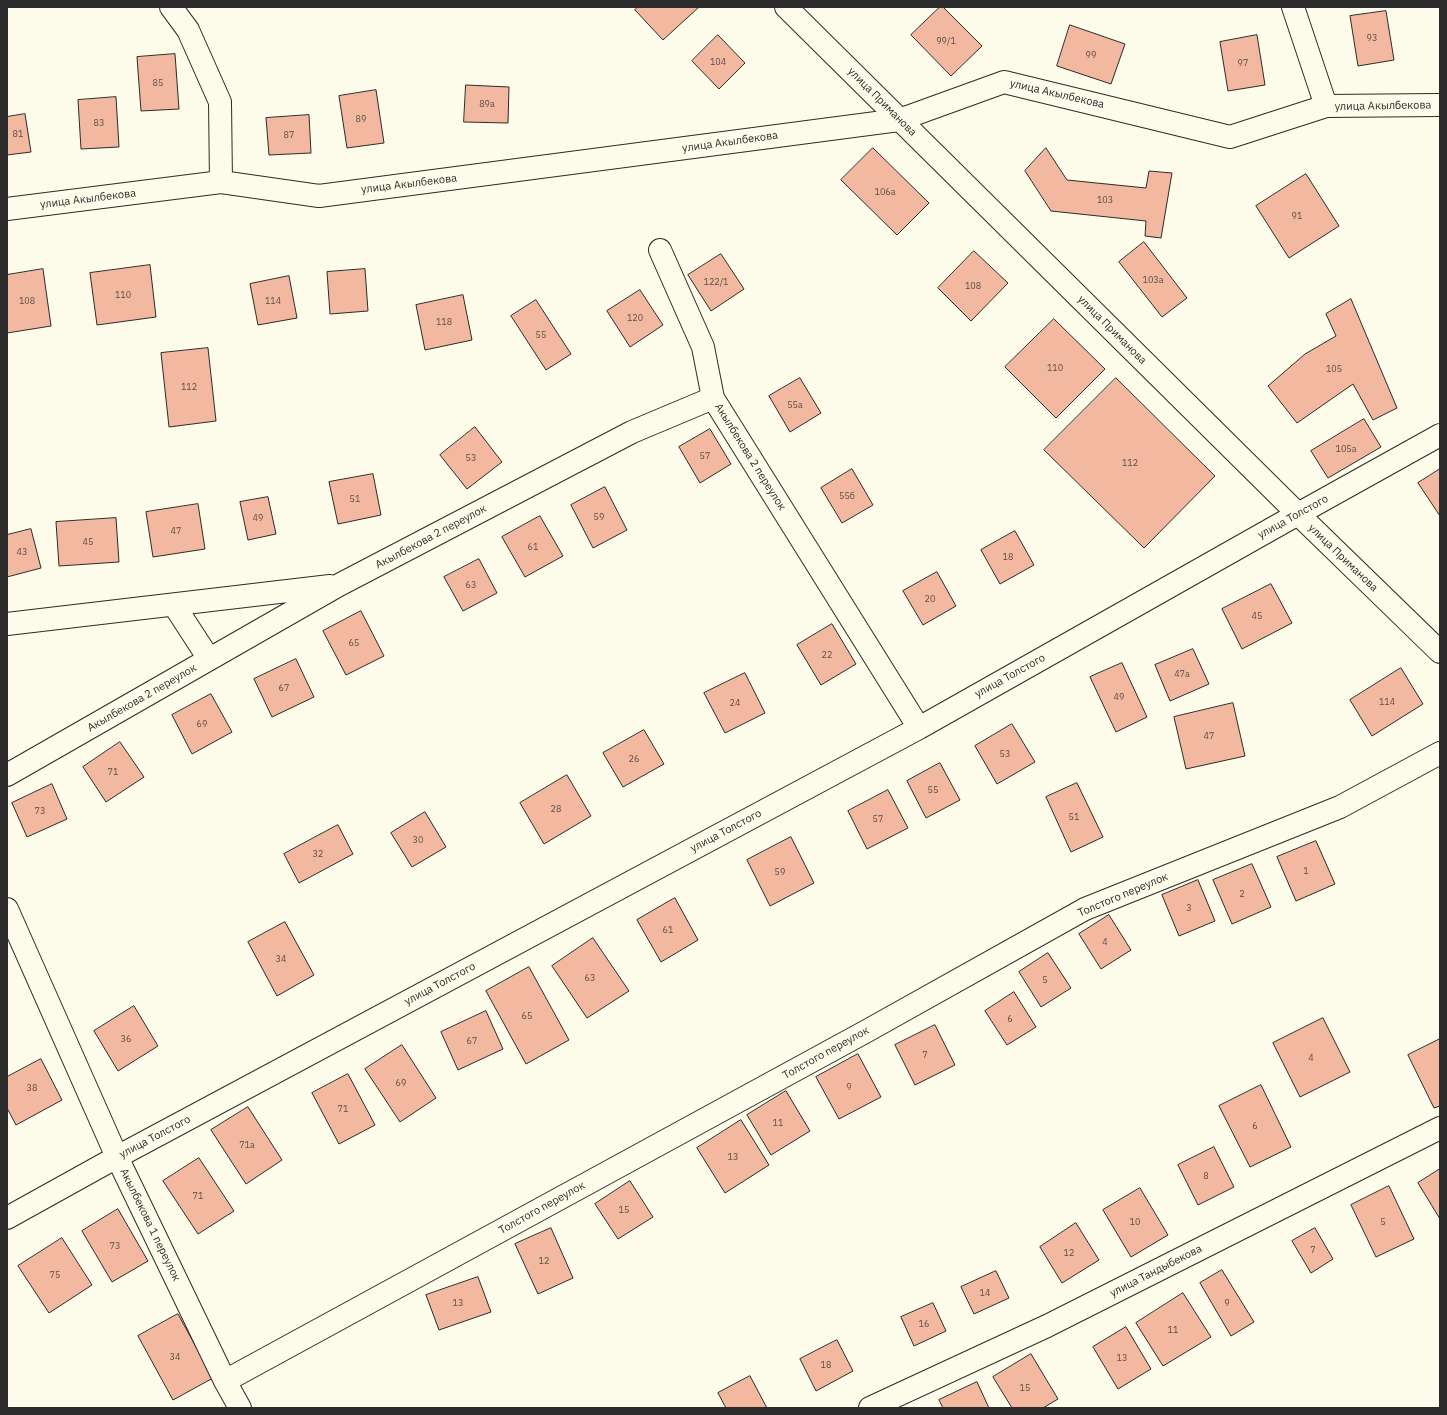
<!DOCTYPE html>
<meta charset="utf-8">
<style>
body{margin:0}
#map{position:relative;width:1447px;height:1415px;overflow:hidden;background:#fdfbea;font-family:"IBM Plex Sans",sans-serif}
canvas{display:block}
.frame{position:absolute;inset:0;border:8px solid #2b2b2b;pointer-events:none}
</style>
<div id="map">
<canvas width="1447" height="1415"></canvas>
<div class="frame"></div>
</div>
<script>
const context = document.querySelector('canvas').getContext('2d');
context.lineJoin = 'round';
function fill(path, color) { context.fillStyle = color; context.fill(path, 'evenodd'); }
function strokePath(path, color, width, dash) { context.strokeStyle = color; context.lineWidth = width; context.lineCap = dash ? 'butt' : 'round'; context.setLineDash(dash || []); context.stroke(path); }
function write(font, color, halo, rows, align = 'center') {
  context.font = font + ' "IBM Plex Sans",sans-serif'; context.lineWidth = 3; context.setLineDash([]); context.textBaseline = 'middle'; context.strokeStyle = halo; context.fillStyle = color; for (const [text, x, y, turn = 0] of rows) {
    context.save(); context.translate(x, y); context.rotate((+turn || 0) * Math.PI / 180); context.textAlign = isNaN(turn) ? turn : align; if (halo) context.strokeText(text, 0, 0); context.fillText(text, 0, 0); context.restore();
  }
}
const building = new Path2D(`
 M638,7H699L663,40L635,10Z
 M940,7H943L982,46L951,76L911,35Z
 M1386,11L1394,60L1358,66L1350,16Z
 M1070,25L1125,44L1111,84L1057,66Z
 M718,35L745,63L719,89L692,61Z
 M1257,35L1265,85L1228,91L1220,42Z
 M175,54L179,109L141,111L137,57Z
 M466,85L509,87L508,123L464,122Z
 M376,90L384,143L347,148L339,96Z
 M116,97L119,147L81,149L78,100Z
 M25,114L31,152L7,155V117Z
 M309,115L311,153L269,155L266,118Z
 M873,148L929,203L897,235L841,180Z
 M1046,148L1067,180L1146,188L1149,171L1172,173L1161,238L1145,236L1146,221L1051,211L1025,171Z
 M1306,174L1339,226L1289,258L1256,206Z
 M1144,242L1187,298L1162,317L1119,262Z
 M974,251L1008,283L971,321L938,288Z
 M721,254L744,289L711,311L688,275Z
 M150,265L156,317L97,325L90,273Z
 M43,269L51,326L7,333V275Z
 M365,269L368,311L330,314L327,272Z
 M289,276L297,318L258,325L250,284Z
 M640,290L663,325L630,347L607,311Z
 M463,295L472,340L425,350L416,305Z
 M1351,299L1397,408L1373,420L1353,384L1297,423L1268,386L1305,354L1336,336L1326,314Z
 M536,300L571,354L546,370L511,316Z
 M1054,319L1105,369L1056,418L1005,367Z
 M208,348L216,421L169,427L161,353Z
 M800,378L821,413L790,432L769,396Z
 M1116,378L1215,476L1144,548L1044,450Z
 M1364,419L1381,447L1328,478L1311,451Z
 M475,427L502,462L467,489L440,455Z
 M710,429L731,464L700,483L679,447Z
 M852,469L873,505L842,523L821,488Z
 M1440,469V516L1418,483Z
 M373,474L381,515L338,524L329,482Z
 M605,487L627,530L593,548L571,505Z
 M268,497L276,534L248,540L240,502Z
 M198,504L205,549L153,557L146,512Z
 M540,516L563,556L525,577L502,537Z
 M116,518L119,562L59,566L56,522Z
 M31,529L41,568L7,577V535Z
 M1015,531L1034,565L1000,584L981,550Z
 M479,559L497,593L463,611L444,577Z
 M937,572L956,606L923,625L903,591Z
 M1271,584L1292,623L1242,649L1222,609Z
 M361,611L384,656L346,675L323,631Z
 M832,624L856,664L821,685L797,645Z
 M1193,649L1209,684L1170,701L1155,665Z
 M296,659L314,697L272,717L254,679Z
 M1122,663L1147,717L1116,732L1090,677Z
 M1401,668L1423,704L1372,736L1350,700Z
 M745,673L765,713L725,733L704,693Z
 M211,694L232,732L192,754L172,715Z
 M1233,703L1245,756L1186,769L1174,717Z
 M1012,724L1035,762L997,784L975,746Z
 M644,730L664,764L623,787L603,753Z
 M120,742L144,777L106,802L83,767Z
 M940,763L960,800L926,818L907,781Z
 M567,775L591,816L544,844L520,803Z
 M1077,783L1103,837L1071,852L1046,797Z
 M52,784L67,819L27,837L12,803Z
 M888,790L908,828L867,849L848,811Z
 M425,812L446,847L412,867L391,833Z
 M338,825L353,854L299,883L284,854Z
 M791,837L814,883L770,906L747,860Z
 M1316,841L1335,884L1296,901L1277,857Z
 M1252,864L1271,907L1232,924L1213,880Z
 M1198,880L1215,921L1179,936L1162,895Z
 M675,898L698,940L661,962L637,920Z
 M1109,915L1131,950L1101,969L1079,934Z
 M285,922L314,975L277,996L248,942Z
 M593,938L629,991L587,1018L552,966Z
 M1048,953L1071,988L1041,1007L1019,972Z
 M529,967L569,1040L526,1064L486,991Z
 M1014,992L1036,1027L1007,1045L985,1011Z
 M134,1006L158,1046L118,1071L94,1031Z
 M486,1011L503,1049L458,1070L441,1032Z
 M1323,1018L1350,1072L1300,1097L1273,1043Z
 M935,1025L955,1065L915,1085L895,1045Z
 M1440,1039V1106L1434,1108L1408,1055Z
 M402,1045L436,1098L400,1122L365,1069Z
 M858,1054L881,1097L839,1119L816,1077Z
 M41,1059L62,1100L16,1125L7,1108V1077Z
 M348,1074L375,1125L339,1144L312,1093Z
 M1261,1085L1291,1147L1250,1167L1219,1106Z
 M786,1091L810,1131L771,1155L747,1115Z
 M248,1107L282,1160L246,1184L211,1130Z
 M741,1120L769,1165L725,1193L697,1148Z
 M1214,1147L1234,1187L1198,1205L1178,1165Z
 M199,1158L234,1211L198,1234L163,1181Z
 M1440,1169V1219L1418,1183Z
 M630,1181L653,1217L618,1239L595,1204Z
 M1389,1186L1414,1239L1376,1257L1351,1205Z
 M1140,1188L1168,1235L1131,1257L1103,1210Z
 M118,1209L148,1261L112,1282L82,1231Z
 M1076,1223L1099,1260L1062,1283L1040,1247Z
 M551,1228L573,1278L538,1294L515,1244Z
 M1315,1228L1333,1259L1311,1273L1292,1241Z
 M62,1238L92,1285L49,1313L18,1266Z
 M1222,1270L1254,1322L1231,1336L1200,1283Z
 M996,1271L1009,1298L974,1314L961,1287Z
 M478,1277L491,1312L439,1330L426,1295Z
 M1183,1293L1211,1337L1163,1366L1136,1323Z
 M933,1303L946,1331L914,1346L901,1317Z
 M178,1314L213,1378L173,1400L138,1336Z
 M1126,1327L1151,1369L1118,1389L1093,1347Z
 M837,1340L853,1371L816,1391L800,1359Z
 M1031,1354L1058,1399L1043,1408H1012L993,1377Z
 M750,1376L767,1408H726L718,1393Z
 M977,1382L989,1408H943L939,1400Z`);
fill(building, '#f2b8a0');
strokePath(building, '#2b2b2b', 1);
const minor = new Path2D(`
 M171,7L188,30L220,102L221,182
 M786,7L1298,514L1440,652
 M1293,7L1326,106
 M7,209L221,182L319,196L899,120L1004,82L1230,137L1326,106L1440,105
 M660,250L703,347L713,398
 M174,605L209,659
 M7,624L330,586
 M7,775L339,585L632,432L713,398L919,728
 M7,909L117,1157L225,1381L240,1408
 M7,1218L117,1157L919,728L1298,514L1440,435
 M225,1381L865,1032L1085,909L1340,807L1440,753
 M870,1408L1047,1326L1440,1128`);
strokePath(minor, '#2b2b2b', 24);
strokePath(minor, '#fdfbea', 22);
write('9px', '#5d4e48', null, [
 ["93",1372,38],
 ["99/1",946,41],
 ["99",1091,55],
 ["104",718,62],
 ["97",1243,63],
 ["85",158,83],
 ["89а",487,104],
 ["89",361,119],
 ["83",99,123],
 ["81",18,134],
 ["87",289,135],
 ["106а",885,192],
 ["103",1105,200],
 ["91",1297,216],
 ["103а",1153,280],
 ["122/1",716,282],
 ["108",973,286],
 ["110",123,295],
 ["108",27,301],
 ["114",273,301],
 ["120",635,318],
 ["118",444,322],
 ["55",541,335],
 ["110",1055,368],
 ["105",1334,369],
 ["112",189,387],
 ["55а",795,405],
 ["105а",1346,449],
 ["57",705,456],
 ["53",471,458],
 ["112",1130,463],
 ["55б",847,496],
 ["51",355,499],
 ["59",599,517],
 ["49",258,518],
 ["47",176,531],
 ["45",88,542],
 ["61",533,547],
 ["43",22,552],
 ["18",1008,557],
 ["63",471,585],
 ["20",930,599],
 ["45",1257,616],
 ["65",354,643],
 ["22",827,655],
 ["47а",1182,674],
 ["67",284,688],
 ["49",1119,697],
 ["114",1387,702],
 ["24",735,703],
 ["69",202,724],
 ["47",1209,736],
 ["53",1005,754],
 ["26",634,759],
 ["71",113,772],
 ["55",933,790],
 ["28",556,809],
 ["73",40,811],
 ["51",1074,817],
 ["57",878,819],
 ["30",418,840],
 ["32",318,854],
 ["1",1306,871],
 ["59",780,872],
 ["2",1242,894],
 ["3",1189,908],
 ["61",668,930],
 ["4",1105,942],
 ["34",281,959],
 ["63",590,978],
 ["5",1045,980],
 ["65",527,1016],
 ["6",1010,1019],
 ["36",126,1039],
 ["67",472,1041],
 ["7",925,1055],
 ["4",1311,1058],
 ["69",401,1083],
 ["9",849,1087],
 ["38",32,1088],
 ["71",343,1109],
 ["11",778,1123],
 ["6",1255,1126],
 ["71а",247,1145],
 ["13",733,1157],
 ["8",1206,1176],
 ["71",198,1196],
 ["15",624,1210],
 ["10",1135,1222],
 ["5",1383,1222],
 ["73",115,1246],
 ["7",1313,1250],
 ["12",1069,1253],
 ["12",544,1261],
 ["75",55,1275],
 ["14",985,1293],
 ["13",458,1303],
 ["9",1227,1303],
 ["16",924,1324],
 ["11",1173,1330],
 ["34",175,1357],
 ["13",1122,1358],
 ["18",826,1365],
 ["15",1025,1388]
]);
write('11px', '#2b2b2b', '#fdfbea', [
 ["улица Акылбекова",1057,94,13],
 ["улица Приманова",882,102,45],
 ["улица Акылбекова",1383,106,-1],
 ["улица Акылбекова",730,142,-8],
 ["улица Акылбекова",409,184,-7],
 ["улица Акылбекова",88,199,-7],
 ["улица Приманова",1112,330,45],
 ["Акылбекова 2 переулок",750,457,58],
 ["улица Толстого",1293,517,-29],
 ["Акылбекова 2 переулок",431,537,-28],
 ["улица Приманова",1343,558,44],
 ["улица Толстого",1010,676,-29],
 ["Акылбекова 2 переулок",142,698,-30],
 ["улица Толстого",726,831,-28],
 ["Толстого переулок",1123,895,-23],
 ["улица Толстого",440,984,-28],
 ["Толстого переулок",826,1053,-29],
 ["улица Толстого",155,1137,-28],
 ["Толстого переулок",542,1208,-29],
 ["Акылбекова 1 переулок",150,1225,64],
 ["улица Тандыбекова",1156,1271,-27]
]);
</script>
